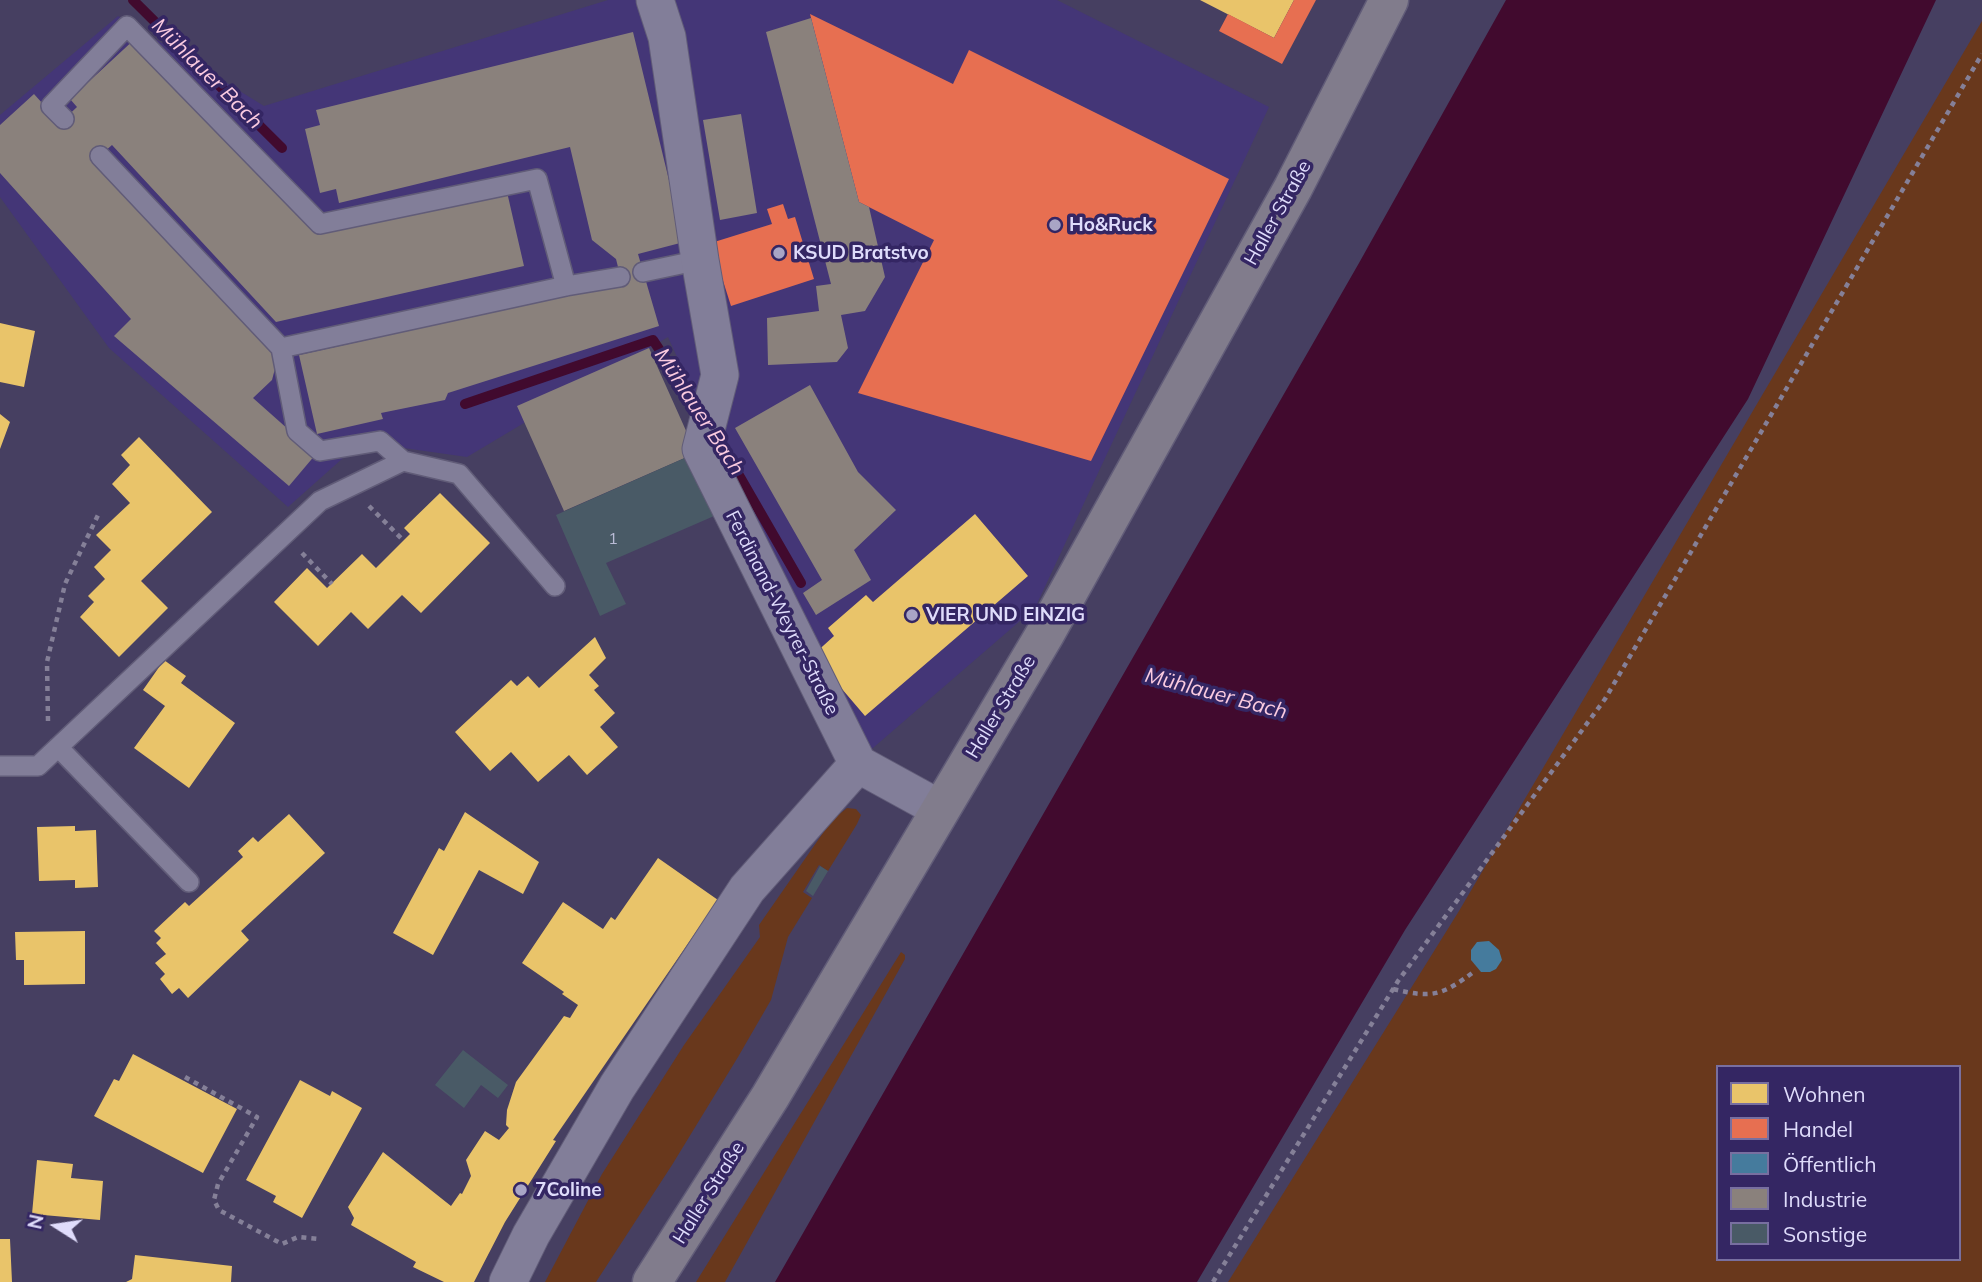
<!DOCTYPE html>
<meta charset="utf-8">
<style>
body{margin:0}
#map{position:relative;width:1982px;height:1282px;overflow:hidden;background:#463f61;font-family:Mulish,sans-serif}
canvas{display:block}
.legend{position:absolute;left:1716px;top:1065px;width:245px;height:196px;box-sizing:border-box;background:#342663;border:2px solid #786fa0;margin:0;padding:9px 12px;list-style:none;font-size:21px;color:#dfdcfb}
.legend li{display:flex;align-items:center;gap:14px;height:35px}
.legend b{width:35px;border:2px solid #786fa0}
.north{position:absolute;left:21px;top:1191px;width:70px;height:70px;-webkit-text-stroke:5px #342663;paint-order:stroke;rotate:282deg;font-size:19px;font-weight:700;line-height:28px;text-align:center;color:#dfdcfb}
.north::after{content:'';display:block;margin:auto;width:24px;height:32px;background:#dfdcfb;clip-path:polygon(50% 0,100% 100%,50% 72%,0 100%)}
</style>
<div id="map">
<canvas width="1982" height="1282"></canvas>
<ul class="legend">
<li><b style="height:19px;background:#e9c46a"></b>Wohnen</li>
<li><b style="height:19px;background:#e76f51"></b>Handel</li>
<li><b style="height:19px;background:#457b9d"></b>Öffentlich</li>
<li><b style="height:19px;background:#8a817c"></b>Industrie</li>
<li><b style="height:19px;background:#495a66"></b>Sonstige</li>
</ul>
<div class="north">N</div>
</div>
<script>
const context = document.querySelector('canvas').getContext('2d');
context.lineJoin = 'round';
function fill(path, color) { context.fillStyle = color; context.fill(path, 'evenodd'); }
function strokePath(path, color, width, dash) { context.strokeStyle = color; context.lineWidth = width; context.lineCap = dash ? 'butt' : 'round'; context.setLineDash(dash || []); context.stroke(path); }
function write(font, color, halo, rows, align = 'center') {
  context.font = font + ' Mulish,sans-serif'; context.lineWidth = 7; context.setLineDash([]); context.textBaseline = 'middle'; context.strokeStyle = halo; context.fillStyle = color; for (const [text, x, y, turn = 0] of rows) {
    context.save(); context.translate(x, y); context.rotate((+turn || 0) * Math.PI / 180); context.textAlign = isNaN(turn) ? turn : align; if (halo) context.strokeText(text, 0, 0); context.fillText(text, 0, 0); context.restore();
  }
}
fill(new Path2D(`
 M608,0H1057L1269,107L1035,608L859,760L668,337L467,457L361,442L288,507L109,348L0,197V115L118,16L264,106Z`), '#443677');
fill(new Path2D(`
 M1982,21V1282H1228L1459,911ZM1718,1067H1959V1259H1718Z
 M847,808L856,809L861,815L857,824L828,871L819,865L803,892L812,898L788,937L771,1000L738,1057L672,1165L596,1282H545L602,1174L684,1045L760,937L759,925L832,820Z
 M901,952L905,955V959L725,1282H696Z`), '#69381c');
fill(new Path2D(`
 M1506,0H1936L1748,399L1405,930L1197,1282H775L1359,263Z`), '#410a2e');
fill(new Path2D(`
 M1200,0H1294L1274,38Z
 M0,323L35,331L24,387L0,382Z
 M0,414L10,422L0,449Z
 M139,437L212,512L141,581L168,608L119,657L80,617L94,602L88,596L105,579L94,567L111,550L96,535L130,503L112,484L130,465L121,455Z
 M440,493L490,543L421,613L402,595L368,629L351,612L318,646L274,602L307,568L327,588L362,554L376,568L410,534L404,528Z
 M975,514L1028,576L865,716L813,655L834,636L828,628L866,595L873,602Z
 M595,637L606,658L589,675L599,686L594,690L615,713L600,727L618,747L587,775L569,755L538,782L511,752L490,771L455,732L511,680L517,686L528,676L539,688Z
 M164,660L186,676L181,683L235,723L189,788L134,748L165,706L143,690Z
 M465,812L539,862L523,894L479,870L433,955L393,933L439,848L444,851Z
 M289,814L325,853L241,931L249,940L188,998L179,988L172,994L160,979L165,974L155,963L166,954L156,943L161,938L154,931L185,902L189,906L243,857L238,851L253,837L258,842Z
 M75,826V831L96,830L98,887L75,888V880L39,881L37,827Z
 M658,858L718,900L553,1140L556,1141L505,1222L474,1282H444L413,1267L416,1262L351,1225L354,1218L348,1207L383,1152L451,1206L460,1193L462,1194L471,1176L466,1160L485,1131L499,1140L509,1128L506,1125L507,1110L516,1082L564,1016L570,1018L578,1005L562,994L564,992L522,963L563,902L603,929L611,917L615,920Z
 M85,931V984L24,985V960H16L15,932Z
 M133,1054L237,1109L203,1173L94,1116L114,1079L119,1081Z
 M300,1080L330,1096L332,1091L362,1108L302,1218L273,1202L276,1196L246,1180Z
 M37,1160L73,1164L71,1178L103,1181L100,1220L32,1214Z
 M0,1239H10L12,1282H0Z
 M135,1255L232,1266L231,1282H126L132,1279Z`), '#e9c46a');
fill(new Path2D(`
 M1294,0H1316L1282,64L1219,31L1228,14L1274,38Z
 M810,14L953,84L969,50L1229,179L1091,461L858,393L934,240L859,202Z
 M783,204L788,219L795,217L814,279L731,306L711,243L772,224L767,209Z`), '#e76f51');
fill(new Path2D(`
 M1489,941L1499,950L1502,960L1496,969L1490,972H1481L1471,960V950L1477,942Z`), '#457b9d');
fill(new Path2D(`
 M811,18L859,202L869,207L885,277L865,311L841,315L848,348L837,362L768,365L767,318L819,311L816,286L831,284L766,32Z
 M633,32L684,242L638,254L659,326L448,393L445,400L381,413L383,419L317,434L299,355L622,283L616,259L592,240L570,147L339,203L336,189L320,193L305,129L320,125L316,110Z
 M137,37L319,234L507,192L524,266L276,322L112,145L94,161L270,346L277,361L272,380L253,398L316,454L289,486L114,336L131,319L0,173V125L34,94L60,123L77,107L70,99Z
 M741,114L757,213L720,220L703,120Z
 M649,348L696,453L564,511L517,406Z
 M810,385L858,472L896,510L854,550L871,580L816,615L803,593L822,580L735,428Z`), '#8a817c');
strokePath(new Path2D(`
 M133,0L282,148
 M465,404L653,340L700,411
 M714,432L801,583`), '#410a2e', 10);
fill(new Path2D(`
 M696,453L721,513L606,563L626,604L600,616L556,515Z
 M820,866L828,871L813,896L806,891Z
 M463,1050L508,1085L498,1098L481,1085L464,1108L435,1085Z`), '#495a66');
const service = new Path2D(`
 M64,119L51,106L127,26L320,224L537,179L566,286
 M100,156L281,348L297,431L320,451L380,441L403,461
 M643,272L700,260
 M281,348L566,286L620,277
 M58,747L189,882
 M0,766H38L320,501L403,461L459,474L555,586`);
const minor = new Path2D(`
 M655,0L667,37L700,260L720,375L701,449L858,764L940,809
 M508,1282L531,1235L617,1087L747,889L858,764`);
const primary = new Path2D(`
 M652,1282L770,1097L1045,634L1293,188L1389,0`);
strokePath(service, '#615c78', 22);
strokePath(minor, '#615c78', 39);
strokePath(primary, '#615c78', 41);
strokePath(new Path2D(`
 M369,506L403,540
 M302,553L332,584
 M48,721L47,662L65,584L99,513
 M1393,989C1434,999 1442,995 1475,971
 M185,1077L257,1117L218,1184L214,1200L219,1210L282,1244L298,1237L319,1239
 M1213,1282L1398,981L1605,699L1982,54`), '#858098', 4.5, [5, 5]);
strokePath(service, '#827e99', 19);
strokePath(minor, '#827e99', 37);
strokePath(primary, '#817c8c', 38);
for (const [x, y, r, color] of [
 [1055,225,7,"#a9a5c5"],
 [779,253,7,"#a9a5c5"],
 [912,615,7,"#a9a5c5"],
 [521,1190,7,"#a9a5c5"]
]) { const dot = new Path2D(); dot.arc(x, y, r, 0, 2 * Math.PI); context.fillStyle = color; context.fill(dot); strokePath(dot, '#342663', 2.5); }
write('16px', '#babcd6', null, [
 ["1",613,539]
]);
write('19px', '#dfdcfb', '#342663', [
 ["Haller Straße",1278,213,-61],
 ["Ferdinand-Weyrer-Straße",782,613,63],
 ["Haller Straße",1001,707,-59],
 ["Haller Straße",709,1193,-58]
]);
write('bold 19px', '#dfdcfb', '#342663', [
 ["Ho&Ruck",1069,225],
 ["KSUD Bratstvo",793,253],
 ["VIER UND EINZIG",926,615],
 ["7Coline",535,1190]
], 'left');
write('italic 21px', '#fbcbe0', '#342663', [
 ["Mühlauer Bach",207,74,45],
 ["Mühlauer Bach",699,412,57],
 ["Mühlauer Bach",1216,694,15]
]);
</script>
